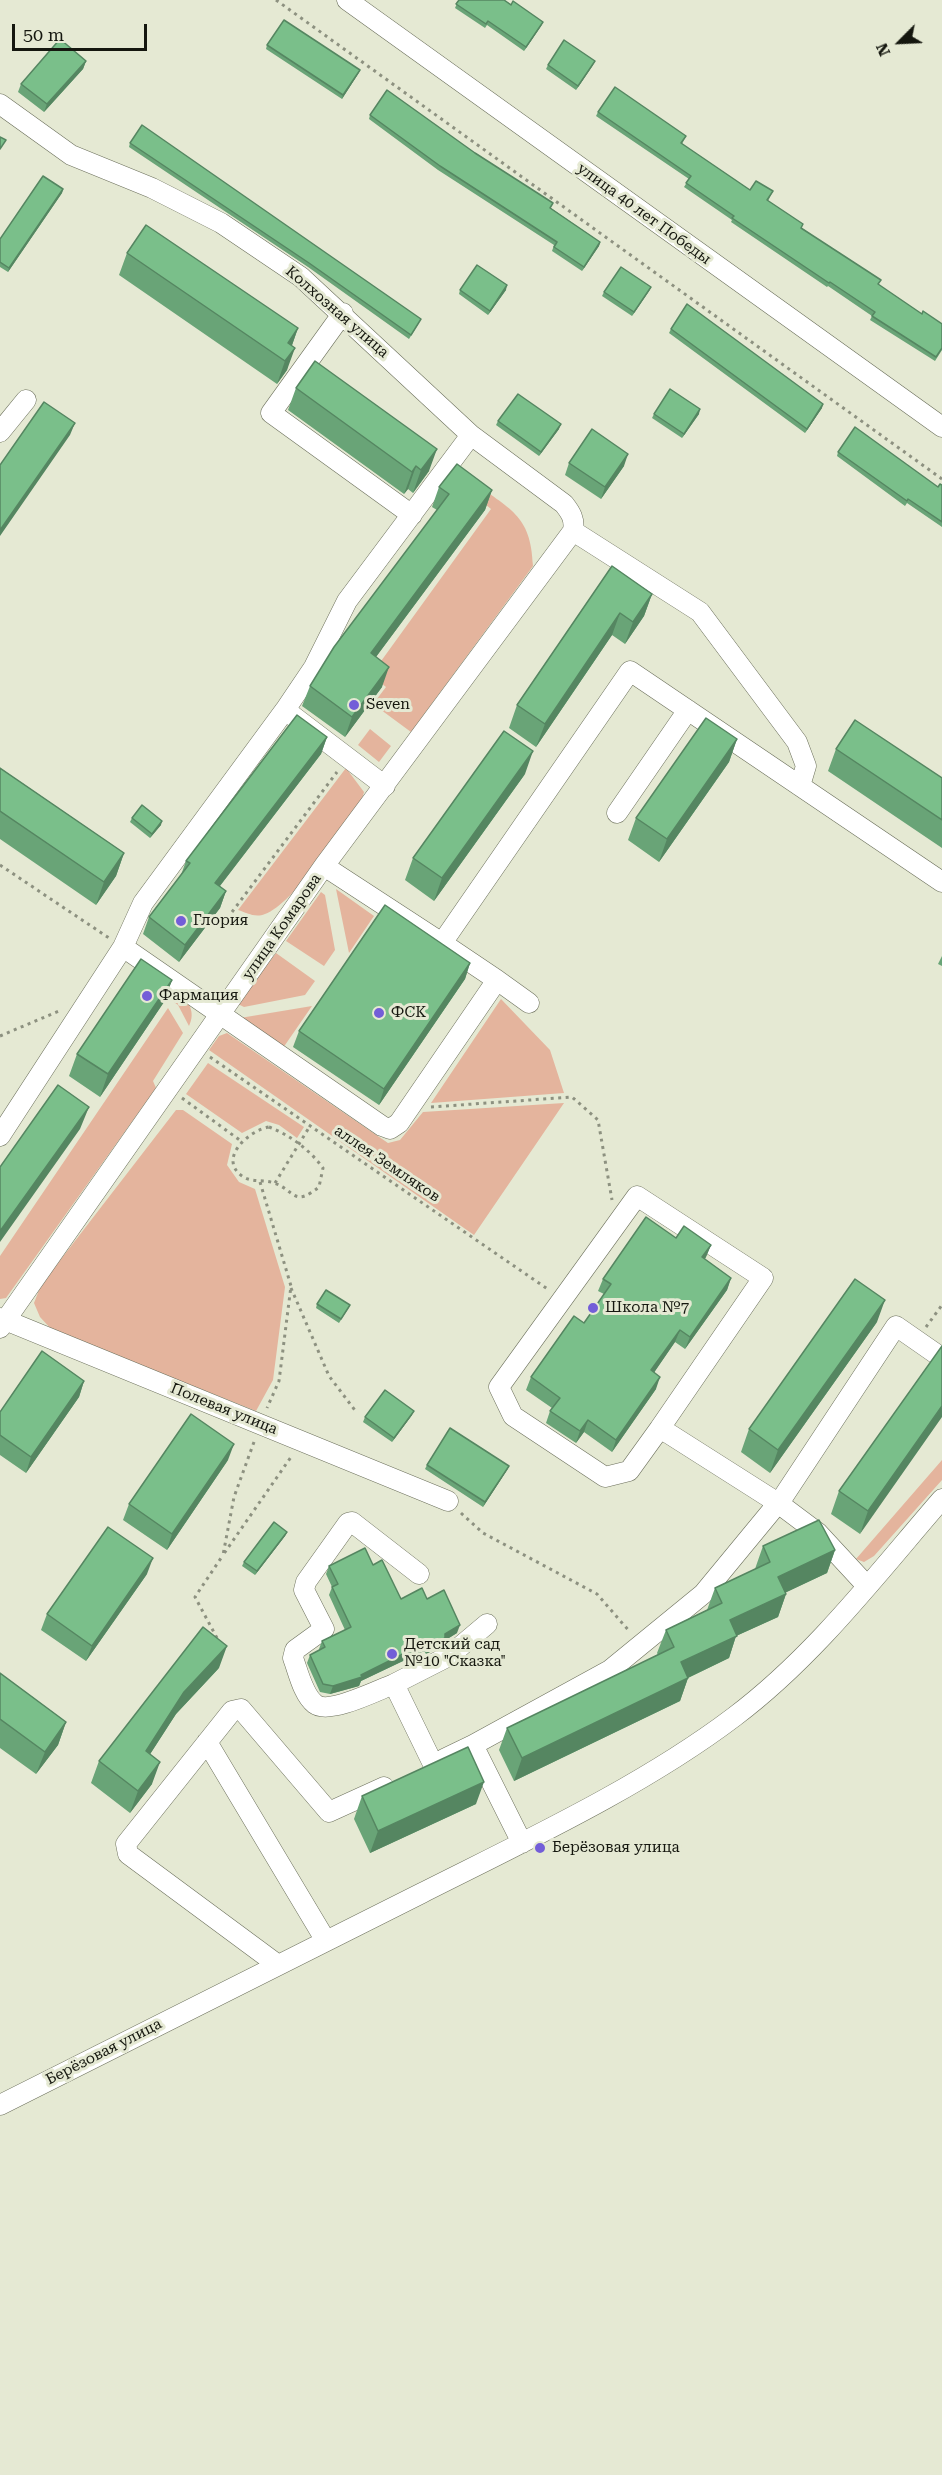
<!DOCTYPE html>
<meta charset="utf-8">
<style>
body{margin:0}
#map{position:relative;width:942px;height:2475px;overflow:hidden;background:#e5e9d3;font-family:"Roboto Serif",serif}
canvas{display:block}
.north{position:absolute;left:870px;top:12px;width:60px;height:60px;-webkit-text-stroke:4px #e5e9d3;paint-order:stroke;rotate:246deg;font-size:16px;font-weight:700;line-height:24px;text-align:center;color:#15170f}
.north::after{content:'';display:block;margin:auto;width:21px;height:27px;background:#15170f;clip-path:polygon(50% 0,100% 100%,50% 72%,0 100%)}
.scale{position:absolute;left:12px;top:24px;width:135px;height:27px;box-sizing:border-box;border:3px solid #15170f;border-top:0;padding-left:8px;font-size:18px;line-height:21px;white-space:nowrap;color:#15170f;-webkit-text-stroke:4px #e5e9d3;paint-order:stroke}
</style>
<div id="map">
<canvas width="942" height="2475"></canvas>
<div class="north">N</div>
<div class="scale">50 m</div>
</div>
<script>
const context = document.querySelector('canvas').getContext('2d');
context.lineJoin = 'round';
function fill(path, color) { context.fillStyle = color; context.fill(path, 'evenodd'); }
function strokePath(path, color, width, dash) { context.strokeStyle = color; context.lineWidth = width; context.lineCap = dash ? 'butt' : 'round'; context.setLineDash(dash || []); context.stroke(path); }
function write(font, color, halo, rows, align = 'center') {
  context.font = font + ' "Roboto Serif",serif'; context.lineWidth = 6; context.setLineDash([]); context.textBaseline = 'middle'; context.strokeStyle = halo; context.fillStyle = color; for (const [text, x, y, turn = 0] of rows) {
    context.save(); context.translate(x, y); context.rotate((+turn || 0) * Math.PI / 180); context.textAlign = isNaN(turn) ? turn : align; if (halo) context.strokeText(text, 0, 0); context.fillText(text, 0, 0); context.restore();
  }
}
fill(new Path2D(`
 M471,480C509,510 531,513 533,566L411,732L373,704L386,687L371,675L491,509L466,488Z
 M370,729L391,746L379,762L358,745Z
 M346,768L364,792L361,803C340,830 294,904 265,914C255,918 247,913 238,910Z
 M336,889L374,916L349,953Z
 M321,892L325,895L335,950L324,966L286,941Z
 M276,953L315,981L305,995L244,1007L238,1004Z
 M141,969C161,982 203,998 189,1026L178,1005L137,976Z
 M501,999L550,1050L564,1093L431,1103Z
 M312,1006L283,1048L240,1018Z
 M168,1008L183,1033L153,1081L156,1088L6,1298L0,1299V1256Z
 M227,1033L388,1143L400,1140L423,1112L564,1103L474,1235L209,1050L219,1036Z
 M208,1063L304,1127L297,1138L279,1125L266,1121L242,1133L186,1094Z
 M176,1110H183L232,1144L227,1165L239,1182L255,1189L285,1287L273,1380L256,1411L52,1330L40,1317L34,1303L41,1285Z
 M942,1460V1480L874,1556L864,1562L856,1559Z`), '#e4b49d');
const minor = new Path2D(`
 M347,0L942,427
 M0,104L71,155L152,188L221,223L301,277L471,435L564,504C571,513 575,519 573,531L324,866L0,1328
 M343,313L271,413L412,515
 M0,432L26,400
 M573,531L700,612L797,742L806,766L800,786
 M285,710L314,667L347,601L471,435
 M617,813L688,710
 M324,866L442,943L630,671L942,882
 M123,947L382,1126L390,1129L399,1123L497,980L442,943
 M497,980L529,1003
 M0,1136L123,947L143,903L285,710L385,786
 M0,1318L448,1501
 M660,1428L763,1278L637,1196L499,1387L513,1416L605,1477L629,1471L660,1428L778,1503L818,1533L867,1586
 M394,1684C378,1690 329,1715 315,1704C303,1695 298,1671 293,1658L295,1650L324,1629L304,1590L306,1582L348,1523L352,1522L419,1574
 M207,1742L326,1941
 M473,1745L610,1670L703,1594L783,1497L896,1326L942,1358
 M444,1759L473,1745L522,1843
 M433,1764L394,1684L449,1656L487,1624
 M278,1965L128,1854L126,1844L232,1711L241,1709L329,1812L384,1787
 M0,2105C141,2034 282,1963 422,1893C525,1841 643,1786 734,1717C814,1657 877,1574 942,1499`);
strokePath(minor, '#6b6f5b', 21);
strokePath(new Path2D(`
 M276,0L942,479
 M0,865L109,938
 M232,912L337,772
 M0,1036L59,1011
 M210,1057L549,1290
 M182,1098L241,1141
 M431,1107L572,1097L598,1120L612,1200
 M269,1127C290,1135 310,1150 323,1168L319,1187C293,1208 295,1190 274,1183C263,1179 252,1183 242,1176C217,1158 250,1130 269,1127Z
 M260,1182L291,1286L279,1381L267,1408
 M275,1183L310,1126
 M291,1288L329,1376L357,1413
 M926,1327L942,1305
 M254,1442L234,1497L223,1555L291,1457
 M461,1513L483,1533L597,1594L630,1632
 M217,1638L195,1597L223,1555`), '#8d9180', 3, [3, 4.5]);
strokePath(minor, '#fff', 20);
fill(new Path2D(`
 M458,0H504L543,22L541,26L524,51L487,25L485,28L455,8L458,1Z
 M267,45L360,70L358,74L342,99L266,49Z
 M86,61L83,69L44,112L18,92L21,84Z
 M548,65H593L576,90L546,69Z
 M598,112L686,136L682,144L750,190L773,191L768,201L802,228L879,285L922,314L942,324V350L935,361L870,320L872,316L828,286L827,287L731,222L732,220L684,187L689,179L596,116Z
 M370,115L551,208L600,242L599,246L582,271L552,251L554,245L438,170L369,119Z
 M130,143L419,323L409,339L308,267L129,147Z
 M63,189L62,193L8,272L0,267V239Z
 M127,253L298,328L292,345L287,370L277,384L119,275Z
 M651,287L649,291L632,316L602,296L604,292Z
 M460,290H506L488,315L459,294Z
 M671,329L822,408L805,433L669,333Z
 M296,388L429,471L413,493L408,489L404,494L288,410Z
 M654,414H699L682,438L652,418Z
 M498,421L559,429L539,456L496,425Z
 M838,452L938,487L942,485V527L907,503L905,506L837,456Z
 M569,463L624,466L601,499L565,475Z
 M439,487L492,490L485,510L376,657L382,687L345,737L302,706L310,686L437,510L432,507Z
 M612,566L652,594L644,616L625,644L612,635L536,747L509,728L517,705Z
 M327,737L321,754L220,886L226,891L220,908L179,962L143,934L149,917L181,875L186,861Z
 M737,739L729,762L659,862L628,840L636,818Z
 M836,749L942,778V848L828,771Z
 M0,768L124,853L116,876L96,905L0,839Z
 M525,774L434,901L405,880L413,858Z
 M132,818L161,825L150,838L130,822Z
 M942,956V966L938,964Z
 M470,963L465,979L379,1105L293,1047L299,1031Z
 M172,980L164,1002L100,1097L69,1076L77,1054Z
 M676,1238L711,1245L705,1259L731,1278L727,1290L685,1349L675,1342L654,1372L656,1389L612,1452L584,1432L576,1443L546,1423L550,1411L552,1408L526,1390L531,1377L584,1323L604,1294L598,1291L603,1279Z
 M317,1304L350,1305L348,1309L339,1323L316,1308Z
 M877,1322L770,1473L741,1452L749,1429Z
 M942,1346L860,1534L831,1514L839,1491Z
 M84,1381L79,1397L26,1473L0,1455V1412Z
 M412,1415L392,1442L363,1422L365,1417Z
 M228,1460L167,1550L123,1520L129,1504Z
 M427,1465L509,1466L507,1470L483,1507L425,1469Z
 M287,1532L285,1536L255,1575L242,1566L244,1562Z
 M763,1546L835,1550L827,1573L786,1592V1594L778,1617L736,1636L729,1658L688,1678L680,1701L514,1781L499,1750L507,1728L658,1655L657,1653L666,1630L707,1610L715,1588L755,1569Z
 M373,1565L401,1599H427L457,1633L444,1641L442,1646L426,1654L424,1651L361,1681L359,1686L330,1694L320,1692L307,1663L310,1655L320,1650L319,1649L322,1641L345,1630L329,1595L332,1587L326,1574L329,1566Z
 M147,1574L86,1661L41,1630L47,1614Z
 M219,1668L176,1714L150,1754L152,1784L130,1813L91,1783L99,1761Z
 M0,1673L66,1722L58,1745L36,1774L0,1748Z
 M362,1796L476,1804L370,1853L354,1819Z`), '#69a477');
fill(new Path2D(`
 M543,22L541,26L524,51L526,47Z
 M86,61L83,69L44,112L47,104Z
 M595,61L593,65L576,90L578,86Z
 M360,70L358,74L342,99L343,95Z
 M63,189L62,193L8,272L9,268Z
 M600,242L599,246L582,271L584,267Z
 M507,285L506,290L488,315L490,311Z
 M651,287L649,291L632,316L634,312Z
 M298,328L290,351L288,343Z
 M295,348L287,370L277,384L285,361Z
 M823,404L822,408L805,433L807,429Z
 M700,409L699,414L682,438L684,434Z
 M75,423L70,435L0,536V530Z
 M561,424L559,429L539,456L541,452Z
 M437,449L429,471L413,493L421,470Z
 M628,454L624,466L601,499L605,487Z
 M416,466L408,489L404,494L412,472Z
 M492,490L485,510L364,673L371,653Z
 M652,594L644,616L625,644L633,622Z
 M620,613L612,635L536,747L545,724Z
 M389,667L382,687L345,737L352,717Z
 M327,737L321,754L209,900L215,883Z
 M737,739L729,762L659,862L667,839Z
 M533,751L525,774L434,901L442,878Z
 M162,821L161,825L150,838L152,834Z
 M124,853L116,876L96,905L104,882Z
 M226,891L220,908L179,962L185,945Z
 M470,963L465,979L379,1105L384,1089Z
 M172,980L164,1002L100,1097L108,1074Z
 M89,1107L80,1129L0,1242V1231Z
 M711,1245L706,1257L698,1269L702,1257Z
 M731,1278L727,1290L685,1349L690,1337Z
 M885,1300L877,1322L770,1473L778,1450Z
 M680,1330L675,1342L647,1383L651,1370Z
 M660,1377L656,1389L612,1452L616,1440Z
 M84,1381L79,1397L26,1473L31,1457Z
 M942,1406V1417L860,1534L868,1511Z
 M414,1411L412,1415L392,1442L394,1438Z
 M588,1420L584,1432L576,1443L580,1431Z
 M234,1444L228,1460L167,1550L172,1534Z
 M509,1466L507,1470L483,1507L485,1502Z
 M287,1532L285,1536L255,1575L257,1571Z
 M835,1550L827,1573L770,1600L778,1577Z
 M153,1558L147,1574L86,1661L92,1646Z
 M786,1594L778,1617L736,1636L729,1658L673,1685L681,1662L730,1620Z
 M460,1625L457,1633L444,1641L442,1646L426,1654L429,1646L445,1634Z
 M427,1642L424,1651L361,1681L359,1686L330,1694L333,1686L361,1675Z
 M227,1646L219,1668L176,1714L138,1773L146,1751L184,1692Z
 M688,1678L680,1701L514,1781L522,1758Z
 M66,1722L58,1745L36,1774L45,1752Z
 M160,1762L152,1784L130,1813L138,1791Z
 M484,1782L476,1804L370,1853L378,1831Z`), '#558661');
const building = new Path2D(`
 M459,0H504L511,5L513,1L543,22L526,47L488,21L486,24L456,4Z
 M284,20L360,70L343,95L267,45Z
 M60,39L86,61L47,104L21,84Z
 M564,40L595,61L578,86L548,65Z
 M615,87L686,136L681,143L750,190L756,181L773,191L767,200L803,224L801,228L881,280L878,284L922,314L923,311L942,324V348L936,357L872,316L875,312L830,282L829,283L732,218L734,216L686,183L691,176L598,112Z
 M387,90L475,153L553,203L550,208L600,242L584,267L554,247L557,242L440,166L370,115Z
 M142,125L421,319L411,335L309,263L130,143Z
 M0,137L6,140L0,149Z
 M43,176L63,189L9,268L0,262V239Z
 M146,225L298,328L288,343L295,348L285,361L127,253Z
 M477,265L507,285L490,311L460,290Z
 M621,267L651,287L634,312L604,292Z
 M687,304L823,404L807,429L671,329Z
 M315,361L437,449L421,470L416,466L412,472L296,388Z
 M670,389L700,409L684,434L654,414Z
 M518,394L561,424L541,452L498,421Z
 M44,402L75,423L0,530V465Z
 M855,427L938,487L940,484L942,485V522L908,499L907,501L838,452Z
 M592,429L628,454L605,487L569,463Z
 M457,464L492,490L371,653L389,667L352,717L310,686L334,647L449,494L439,487Z
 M612,566L652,594L633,622L620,613L545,724L517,705Z
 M297,715L327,737L215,883L226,891L185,945L149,917L190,863L186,861Z
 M706,718L737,739L667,839L636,818Z
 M855,720L942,778V820L836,749Z
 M504,731L533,751L442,878L413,858Z
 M0,768L124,853L104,882L0,811Z
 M142,805L162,821L152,834L132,818Z
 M385,905L470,963L384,1089L299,1031Z
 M141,959L172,980L108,1074L77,1054Z
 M58,1085L89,1107L0,1231V1167Z
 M646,1217L676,1238L684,1226L711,1245L702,1257L731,1278L690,1337L680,1330L651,1370L660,1377L616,1440L588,1420L580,1431L550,1411L560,1398L531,1377L574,1316L584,1323L611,1284L603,1279Z
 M855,1279L885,1300L778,1450L749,1429Z
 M326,1290L350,1305L341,1319L317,1304Z
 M942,1346V1406L868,1511L839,1491Z
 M42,1351L84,1381L31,1457L0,1435V1412Z
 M385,1390L414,1411L394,1438L365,1417Z
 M191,1414L234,1444L172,1534L129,1504Z
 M450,1428L509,1466L485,1502L427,1465Z
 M819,1520L835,1550L778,1577L786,1594L730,1620L737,1636L681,1662L688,1678L522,1758L507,1728L674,1647L666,1630L722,1603L715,1588L770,1562L763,1546Z
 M274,1522L287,1532L257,1571L244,1562Z
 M108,1527L153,1558L92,1646L47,1614Z
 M365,1548L373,1565L382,1560L401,1599L422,1588L427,1599L444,1590L460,1625L445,1634V1638L429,1646L427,1642L361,1675L362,1677L333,1686L323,1684L310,1655L325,1647L322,1641L351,1627L332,1587L338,1584L329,1566Z
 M203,1627L227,1646L184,1692L146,1751L160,1762L138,1791L99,1761Z
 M0,1673L66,1722L45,1752L0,1719Z
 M468,1747L484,1782L378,1831L362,1796Z`);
fill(building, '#7abf8a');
strokePath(building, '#558661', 1.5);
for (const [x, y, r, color] of [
 [354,705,6,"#735ed8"],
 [181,921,6,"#735ed8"],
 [147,996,6,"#735ed8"],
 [379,1013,6,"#735ed8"],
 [593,1308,6,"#735ed8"],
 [392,1654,6,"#735ed8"],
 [540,1848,6,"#735ed8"]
]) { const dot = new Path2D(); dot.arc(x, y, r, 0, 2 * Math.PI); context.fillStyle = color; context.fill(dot); strokePath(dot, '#e5e9d3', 2); }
write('15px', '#15170f', '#e5e9d3', [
 ["улица 40 лет Победы",644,214,36],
 ["Колхозная улица",337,312,41],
 ["улица Комарова",282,927,-55],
 ["аллея Земляков",387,1164,34],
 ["Полевая улица",224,1409,22],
 ["Берёзовая улица",104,2052,-27]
]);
write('15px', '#15170f', '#e5e9d3', [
 ["Seven",366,705],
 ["Глория",193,921],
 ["Фармация",159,996],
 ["ФСК",391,1013],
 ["Школа №7",605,1308],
 ["Детский сад",404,1645],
 ["№10 \"Сказка\"",404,1662],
 ["Берёзовая улица",552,1848]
], 'left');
</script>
